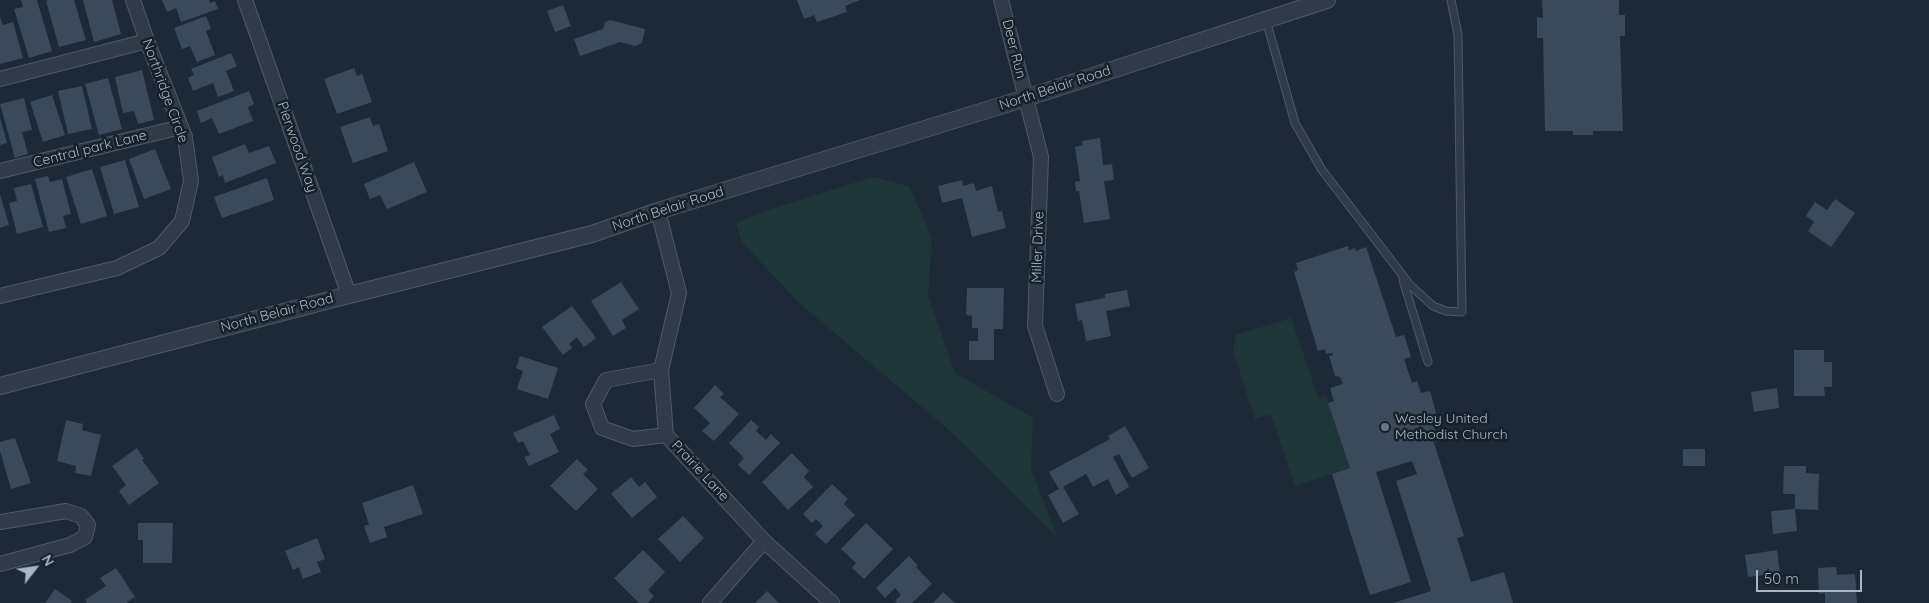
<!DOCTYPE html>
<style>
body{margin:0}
#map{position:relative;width:1929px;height:603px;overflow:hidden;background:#1d2937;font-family:Quicksand,sans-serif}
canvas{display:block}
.north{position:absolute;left:10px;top:543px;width:50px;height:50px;-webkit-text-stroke:4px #16202b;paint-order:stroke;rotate:60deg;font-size:14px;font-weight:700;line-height:20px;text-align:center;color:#aab6c5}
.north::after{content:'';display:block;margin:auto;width:18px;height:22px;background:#aab6c5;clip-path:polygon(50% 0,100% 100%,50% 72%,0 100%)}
.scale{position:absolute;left:1756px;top:570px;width:106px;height:22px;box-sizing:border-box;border:2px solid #aab6c5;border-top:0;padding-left:6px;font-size:15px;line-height:18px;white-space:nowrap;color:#aab6c5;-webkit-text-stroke:4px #16202b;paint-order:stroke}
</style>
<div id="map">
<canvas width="1929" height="603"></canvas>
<div class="north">N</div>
<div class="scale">50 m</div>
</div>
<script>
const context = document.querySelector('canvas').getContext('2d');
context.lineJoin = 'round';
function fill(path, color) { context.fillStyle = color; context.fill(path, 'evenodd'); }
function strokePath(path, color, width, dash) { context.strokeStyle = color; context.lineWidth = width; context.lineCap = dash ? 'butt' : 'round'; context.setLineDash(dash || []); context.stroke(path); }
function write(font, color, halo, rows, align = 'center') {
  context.font = font + ' Quicksand,sans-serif'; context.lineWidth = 5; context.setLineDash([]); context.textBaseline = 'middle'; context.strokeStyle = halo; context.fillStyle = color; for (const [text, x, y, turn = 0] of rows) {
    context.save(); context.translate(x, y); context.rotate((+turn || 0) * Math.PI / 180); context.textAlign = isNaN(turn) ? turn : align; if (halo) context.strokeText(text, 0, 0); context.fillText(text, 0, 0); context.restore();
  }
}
fill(new Path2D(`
 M873,177L909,186L932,237L928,295L955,373L1033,418L1031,469L1058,538L949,430L798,302L741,241L736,223L762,212Z
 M1291,318L1318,397L1326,395L1350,468L1295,486L1271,414L1255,419L1233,351L1236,335Z`), '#1f3638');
fill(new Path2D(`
 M21,0H37L52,51L29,58L14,9L23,7Z
 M49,0H74L86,40L59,47L46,1Z
 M83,0H112L121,34L94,42Z
 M162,0H209L210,3L215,1L218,9L181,22L176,8L167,12Z
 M797,0H860L845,6L847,12L817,22L814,15L804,19Z
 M1542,0H1619V15H1625V36H1620L1623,131H1593V135H1573V131H1545L1543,38H1537V17L1543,18Z
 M563,5L571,26L555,32L547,11Z
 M206,16L211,29L206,31L215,55L197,62L190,46L182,49L174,28Z
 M0,17L3,25L13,22L23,58L0,64Z
 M610,20L645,29L642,43L635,46L620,42L580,56L574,39L603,29L605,22Z
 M231,53L237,66L226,71L234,91L218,97L213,83L193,91L188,78L194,75L191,69Z
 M354,68L357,76L362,74L372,102L337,114L324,79Z
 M142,70L154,120L138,124L134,111L123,113L115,77Z
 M108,78L122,129L99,135L85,84Z
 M82,86L92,129L68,134L58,91Z
 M249,91L254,104L248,107L253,121L219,134L212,118L201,123L197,111Z
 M52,95L65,135L43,142L30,102Z
 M24,98L32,130L22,132L28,154L15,158L0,104Z
 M370,117L373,126L379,124L388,151L353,163L340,127Z
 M0,118L7,143L0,145Z
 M1100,138L1103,165L1112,164L1114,180L1104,181L1110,219L1084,223L1079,191H1076L1075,182L1080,181L1075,147L1083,145L1082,141Z
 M245,144L249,153L269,146L276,163L225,183L223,175L219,177L212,157Z
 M155,149L171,189L144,199L129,159Z
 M125,160L139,207L114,214L100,167Z
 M414,162L427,192L387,209L380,195L370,199L364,184Z
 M92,169L107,216L81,224L66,177Z
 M48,176L50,182L62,179L71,214L63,216L66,228L49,232L35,179Z
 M267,178L274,200L222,218L214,197Z
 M962,180L963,186L974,183L976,191L992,186L998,212L1002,211L1006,228L972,237L962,198L942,203L938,186Z
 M31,184L43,227L17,234L9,203L17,201L14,188Z
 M0,194L9,225L0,228Z
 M1835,199L1855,213L1831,247L1808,231L1814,222L1806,216L1815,202L1827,210Z
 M1348,246L1349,250L1355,248L1356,251L1366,247L1396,337L1404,335L1411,357L1404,359L1412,383L1417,381L1421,393L1430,391L1437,416L1431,419L1437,435L1432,437L1464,536L1457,538L1471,582L1504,572L1513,603H1393L1431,591L1396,481L1417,474L1412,461L1376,472L1411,582L1370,595L1332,474L1350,468L1328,403L1334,401L1330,388L1343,384L1340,377L1335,376L1329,356L1333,355L1332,353L1326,354L1325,349L1318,351L1294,272L1298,270L1296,263Z
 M621,282L639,309L622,320L626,328L613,336L591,301Z
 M967,288H1004L1003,329H994V360H969V341H978V328H972V316L966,315Z
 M1127,290L1130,306L1106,311L1111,336L1086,341L1082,320L1078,321L1075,304L1105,298V294Z
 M572,306L596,338L584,347L577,337L569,344L572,348L563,355L542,327Z
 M1794,350H1824V362H1832V387H1824L1825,396H1794Z
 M520,356L558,368L548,399L517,389L523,371L516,368Z
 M715,385L724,394L720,397L739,414L714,441L702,431L710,423L694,408Z
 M1777,388L1779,408L1754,412L1751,392Z
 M554,415L560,429L550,434L559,452L529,466L524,457L530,455L523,441L518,443L513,433Z
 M66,420L83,424L82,430L101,435L91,476L75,473L76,466L57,461Z
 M751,420L759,427L756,431L766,440L771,434L780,443L749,475L738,465L744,458L729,443Z
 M1125,426L1149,468L1132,478L1119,454L1113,457L1129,487L1116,495L1108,479L1093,487L1086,474L1063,487L1079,514L1063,523L1048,495L1059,489L1049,472L1110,439L1108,436Z
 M15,438L31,483L11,489L0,451V442Z
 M137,448L144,459L142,460L159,483L129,505L119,491L126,485L112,466Z
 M1683,449H1705V466H1683Z
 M792,453L809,471L804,477L813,487L788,510L762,482Z
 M577,459L588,470L583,474L598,489L576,511L550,486Z
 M1784,466H1806V473L1819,474L1818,510L1795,509L1797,531L1773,534L1771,511L1795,509V494H1783Z
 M631,477L639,487L645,482L657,497L632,518L611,494Z
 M832,484L848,499L844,504L855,515L826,544L815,534L823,526L816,519L812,523L803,514Z
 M413,485L423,514L384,527L387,537L370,543L364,526L369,524L362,503Z
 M683,516L704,538L680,562L658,539Z
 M138,523H173L172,563H143V540H138Z
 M866,523L893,549L864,579L852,568L856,563L841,549Z
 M317,538L325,559L317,562L321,572L303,579L299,567L293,570L285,551Z
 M643,550L665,572L648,590L654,596L648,603H639L614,578Z
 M1777,550L1780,573L1748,577L1745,555Z
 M909,556L918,566L916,567L932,584L912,603H897L895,601L901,595L895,588L885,598L876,588Z
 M1836,567L1837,575L1855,574L1857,603H1825V593L1819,594L1818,568Z
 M116,568L135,597L127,602L128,603H87L85,600L106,586L100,578Z
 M55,589L72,601L70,603H45Z
 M767,591L779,603H755Z
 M943,592L955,603H933Z`), '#3a4a5a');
const service = new Path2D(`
 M1266,20L1295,123L1322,170L1410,285L1433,306L1446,311L1462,312L1458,35L1451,0
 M1403,280L1428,362`);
const minor = new Path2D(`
 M245,0L349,295
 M1001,0L1041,157L1035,326L1057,394
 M0,79L147,41
 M0,171L181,127
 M658,211L679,293L661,370L666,435L764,541L832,603
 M0,296L117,268L159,248L182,221L191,181L185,137L147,41L133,0
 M661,370L606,380L593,404L602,428L633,439L666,435
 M0,522L66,511L81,516L88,525L85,537L70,545L0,564
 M710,603L764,541`);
const tertiary = new Path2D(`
 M0,386L349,295L592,234L658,211L1026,98L1327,0`);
strokePath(service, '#4e5966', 9);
strokePath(minor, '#4e5966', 16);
strokePath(tertiary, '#4e5966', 18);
strokePath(service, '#303b47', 7);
strokePath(minor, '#303b47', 14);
strokePath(tertiary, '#303b47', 16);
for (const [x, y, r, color] of [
 [1385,427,5,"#6b7280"]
]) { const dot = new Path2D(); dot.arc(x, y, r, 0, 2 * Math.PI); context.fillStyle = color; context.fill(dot); strokePath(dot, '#16202b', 2); }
write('14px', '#aab6c5', '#16202b', [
 ["Deer Run",1014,49,76],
 ["North Belair Road",1055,88,-18],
 ["Northridge Circle",165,91,70],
 ["Pierwood Way",297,147,71],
 ["Central park Lane",90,149,-14],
 ["North Belair Road",668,209,-18],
 ["Miller Drive",1038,247,-88],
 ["North Belair Road",277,313,-15],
 ["Prairie Lane",700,471,47]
]);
write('14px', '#aab6c5', '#16202b', [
 ["Wesley United",1395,419],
 ["Methodist Church",1395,435]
], 'left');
</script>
